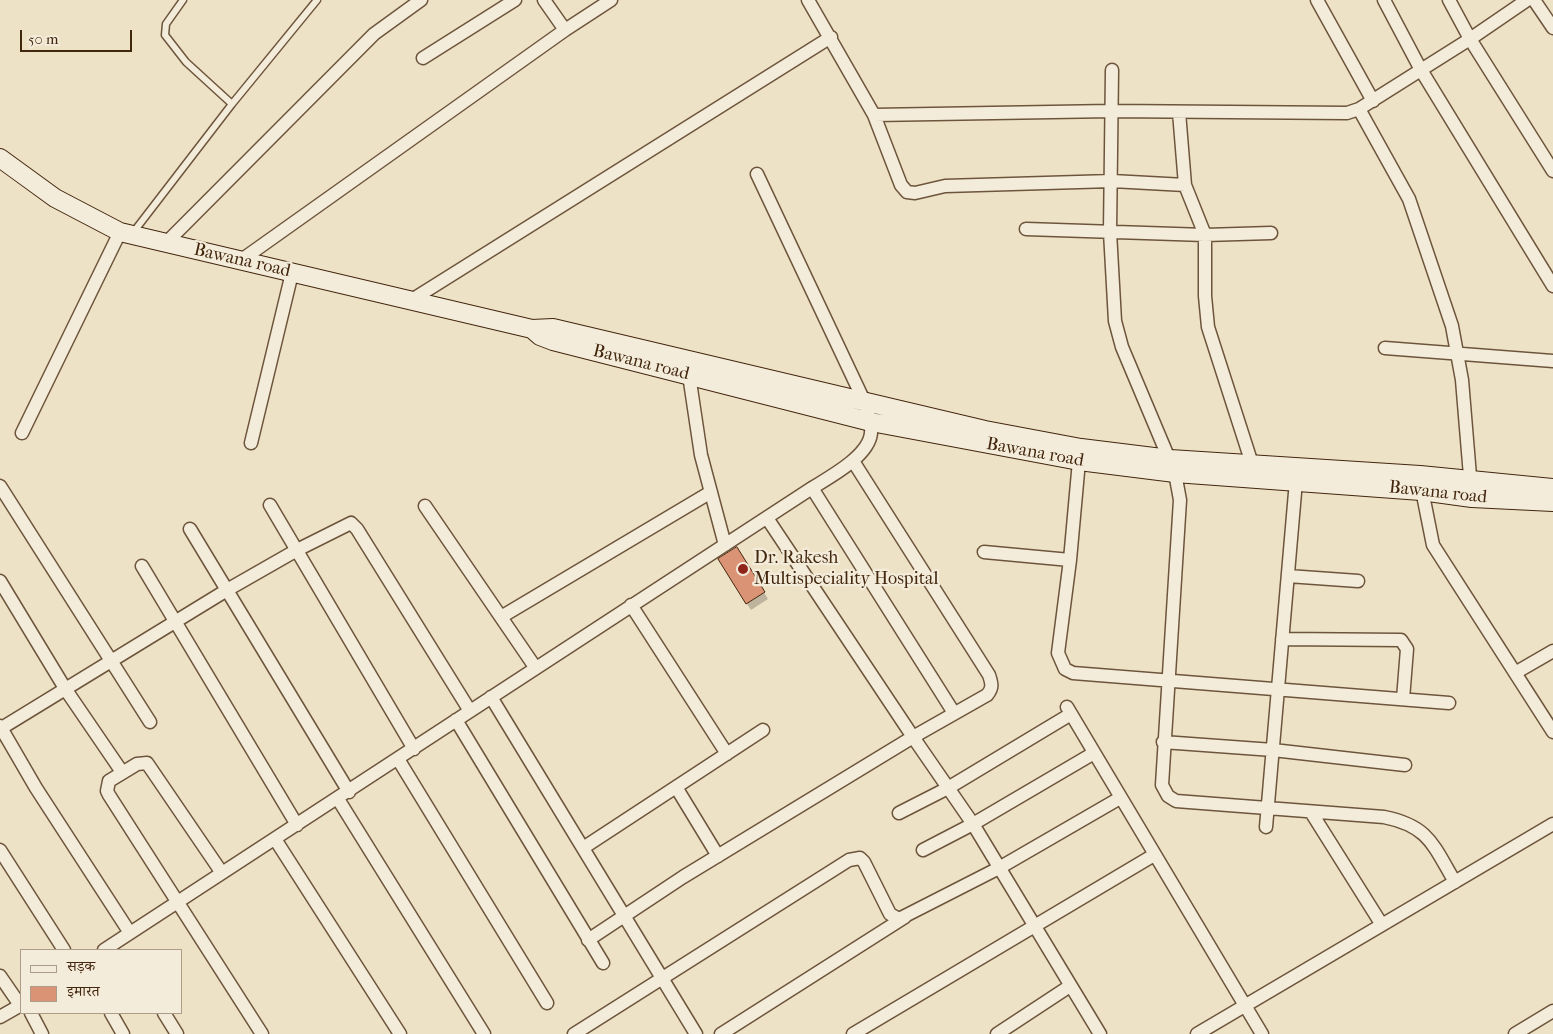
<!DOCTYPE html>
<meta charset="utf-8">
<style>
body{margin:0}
#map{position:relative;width:1553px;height:1034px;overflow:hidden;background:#eee2c6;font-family:"IM FELL French Canon","Noto Serif Devanagari",serif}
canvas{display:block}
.legend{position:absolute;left:20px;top:949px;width:162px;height:65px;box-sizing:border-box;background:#f4ecda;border:1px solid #ad9d88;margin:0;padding:6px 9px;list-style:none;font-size:15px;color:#42260e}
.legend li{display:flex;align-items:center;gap:10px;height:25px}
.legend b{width:25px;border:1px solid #ad9d88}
.scale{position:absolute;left:20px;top:30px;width:112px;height:22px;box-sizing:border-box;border:2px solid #42260e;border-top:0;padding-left:6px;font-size:15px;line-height:18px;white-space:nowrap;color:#42260e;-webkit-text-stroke:4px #f4ecda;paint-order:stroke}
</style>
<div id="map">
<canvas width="1553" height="1034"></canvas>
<ul class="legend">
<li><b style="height:6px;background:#f4ecda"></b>सड़क</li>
<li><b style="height:14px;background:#db9375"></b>इमारत</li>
</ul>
<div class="scale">50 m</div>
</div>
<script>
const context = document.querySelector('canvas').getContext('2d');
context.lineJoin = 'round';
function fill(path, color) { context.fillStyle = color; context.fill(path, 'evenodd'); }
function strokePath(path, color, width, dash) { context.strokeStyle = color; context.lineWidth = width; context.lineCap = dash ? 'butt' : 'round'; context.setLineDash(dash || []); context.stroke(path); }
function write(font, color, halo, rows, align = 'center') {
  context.font = font + ' "IM FELL French Canon",serif'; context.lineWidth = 4.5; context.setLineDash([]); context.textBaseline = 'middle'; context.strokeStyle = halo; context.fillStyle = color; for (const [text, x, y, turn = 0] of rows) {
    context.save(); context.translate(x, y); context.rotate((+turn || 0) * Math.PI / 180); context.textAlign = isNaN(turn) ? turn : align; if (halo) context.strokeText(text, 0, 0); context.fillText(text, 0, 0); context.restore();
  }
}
fill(new Path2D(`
 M737,548L768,599L751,610L723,567Z`), '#0003');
const building = new Path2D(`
 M737,547L765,592L746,604L718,559Z`);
fill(building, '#db9375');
strokePath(building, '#42260e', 1);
const lane = new Path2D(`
 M183,0L166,24L165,35L186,62L232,104
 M132,234L232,104L317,0`);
const street = new Path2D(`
 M544,0L565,30
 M808,0L874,115L901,185L907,192L915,193L945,186L1112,181L1185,185
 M1317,0L1373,101
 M1384,0L1421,70L1553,286
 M1449,0L1470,39L1553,171
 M1534,0L1553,28
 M423,58L515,0
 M1112,70L1110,232L1115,321L1122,347L1175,473L1180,500L1162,785L1168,796L1176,801L1384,817C1429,826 1433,845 1455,882
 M1359,109L1409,199L1452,326L1462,380L1471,488
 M1179,112L1185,185L1205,235V296L1208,327L1254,470
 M874,115L1111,111L1347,113L1359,109L1470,39L1527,0
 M1026,229L1205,235L1271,233
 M166,243L374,34L421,0
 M240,261L565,30L611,0
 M410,301L831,37
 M1385,348L1553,361
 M689,375L701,455L725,545
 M22,433L120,232
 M251,443L292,273
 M1079,461L1070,560L1058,653L1065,669L1073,673L1449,703
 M1421,485L1433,545L1553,732
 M0,486L150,722
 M812,488L954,713
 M270,505L414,749
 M425,506L535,667
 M767,518L913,737L987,695C993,688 992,684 989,675L853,461
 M190,529L349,792
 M984,552L1070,560
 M142,566L297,825
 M1288,576L1358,581
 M0,581L66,690L122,772
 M631,605L727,754
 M501,617L711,492
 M1282,639L1401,640L1407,649L1403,699
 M1515,673L1553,651
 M491,697L696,1034
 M1067,707L1262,1034
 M456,720L603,963
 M0,726L36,788L130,933
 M0,729L227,590L297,550L351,523L357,529L470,711
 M1163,742L1273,750L1405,765
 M398,759L547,1003
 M676,787L718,856
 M338,799L484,1034
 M1311,812L1382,925
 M899,813L948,788L1071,714
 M1266,827L1296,481
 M275,839L400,1034
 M583,848L763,730
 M0,850L64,950
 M923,850L973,824L1094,753
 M222,873L147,763L137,764L109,781L107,791L109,795L262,1034
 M588,940L683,877L913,737L973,824L1100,1034
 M104,950L812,488C830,477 869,456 871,433C872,423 868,413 865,403L757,174
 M0,976L20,1005
 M31,1013L42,1034
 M111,1013L123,1034
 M164,1013L177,1034
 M0,1017L21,1005
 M574,1034L849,860L860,858L864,862L890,914L899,919L999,868L1120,798
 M721,1034L905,917
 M853,1034L1154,855
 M997,1034L1070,986
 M1197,1034L1553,824
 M1515,1034L1553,1011`);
const secondary = new Path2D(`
 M0,158L55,198L120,232L532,329L553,328L985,430L1081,448L1170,459L1420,475L1553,488
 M532,329L540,336L553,341L871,422L1079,461L1175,473L1421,491L1472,498L1553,502`);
strokePath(lane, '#6d553c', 9);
strokePath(street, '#6d553c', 15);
strokePath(secondary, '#42260e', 20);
strokePath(lane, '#f4ecda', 6);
strokePath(street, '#f4ecda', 12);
strokePath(secondary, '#f4ecda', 18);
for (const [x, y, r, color] of [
 [743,569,6,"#8f2418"]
]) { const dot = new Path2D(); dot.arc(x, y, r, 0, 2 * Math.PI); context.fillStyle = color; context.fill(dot); strokePath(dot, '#f4ecda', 2); }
write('18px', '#42260e', '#f4ecda', [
 ["Bawana road",242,261,13],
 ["Bawana road",641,363,14],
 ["Bawana road",1035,453,10],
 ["Bawana road",1438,493,6]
]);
write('18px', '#42260e', '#f4ecda', [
 ["Dr. Rakesh",754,559],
 ["Multispeciality Hospital",754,580]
], 'left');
</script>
